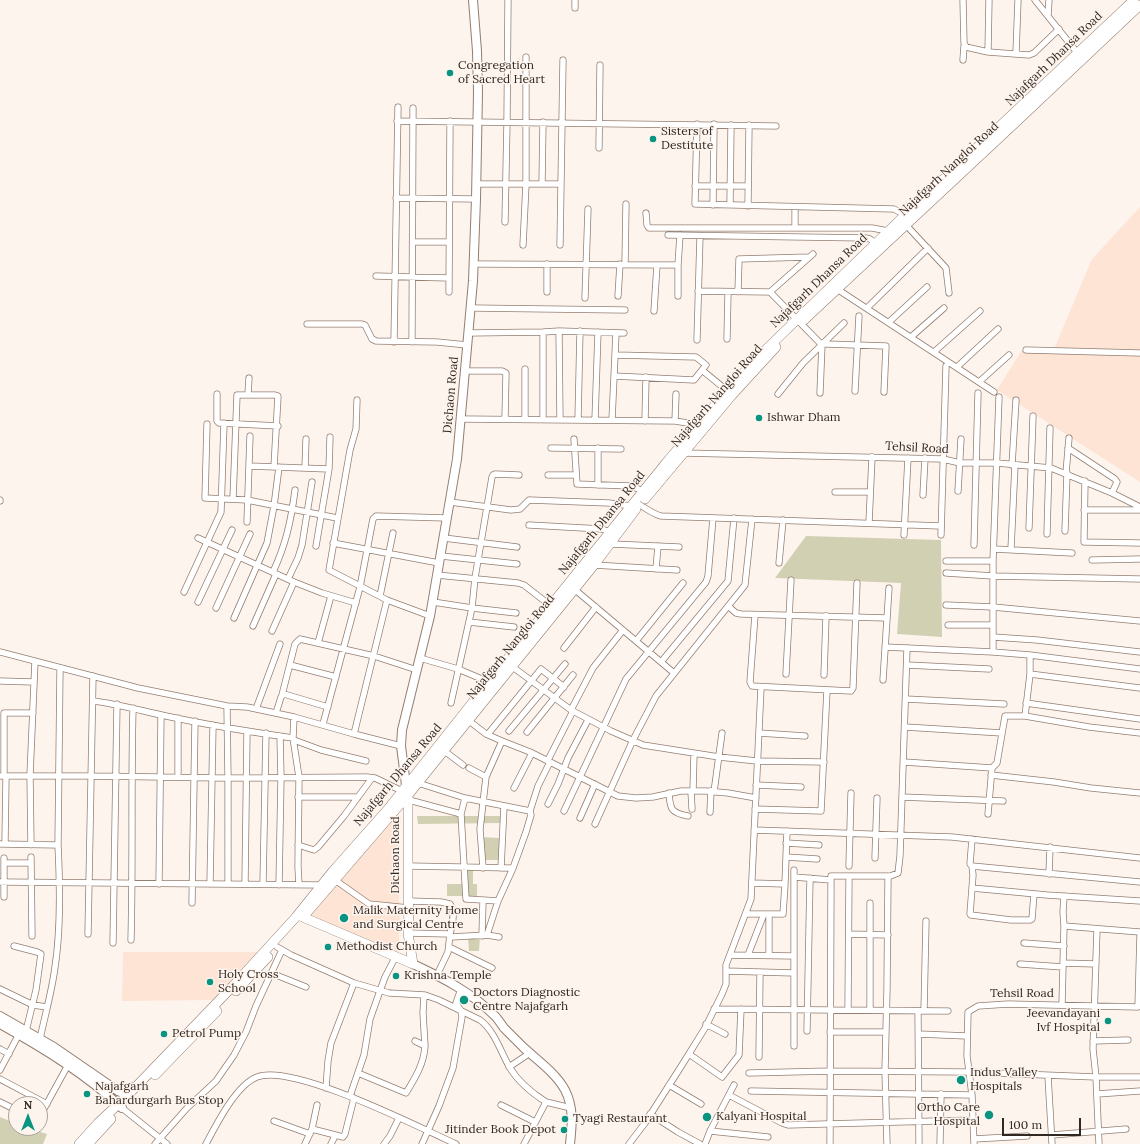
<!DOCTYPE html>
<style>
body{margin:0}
#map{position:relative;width:1140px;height:1144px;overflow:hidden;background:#fef4ee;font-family:Lora,serif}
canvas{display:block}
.north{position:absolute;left:8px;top:1096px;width:40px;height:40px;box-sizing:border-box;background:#fef4ee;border:1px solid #aca29c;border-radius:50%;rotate:0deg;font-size:11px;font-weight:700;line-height:16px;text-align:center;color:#312822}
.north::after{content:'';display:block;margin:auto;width:14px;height:18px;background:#079480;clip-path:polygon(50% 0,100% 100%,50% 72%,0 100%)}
.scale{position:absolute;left:1002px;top:1118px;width:79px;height:18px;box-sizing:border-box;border:2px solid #312822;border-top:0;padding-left:5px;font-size:12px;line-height:14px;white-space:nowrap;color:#312822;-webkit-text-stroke:3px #fef4ee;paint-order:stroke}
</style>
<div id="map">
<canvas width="1140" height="1144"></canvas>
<div class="north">N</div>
<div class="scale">100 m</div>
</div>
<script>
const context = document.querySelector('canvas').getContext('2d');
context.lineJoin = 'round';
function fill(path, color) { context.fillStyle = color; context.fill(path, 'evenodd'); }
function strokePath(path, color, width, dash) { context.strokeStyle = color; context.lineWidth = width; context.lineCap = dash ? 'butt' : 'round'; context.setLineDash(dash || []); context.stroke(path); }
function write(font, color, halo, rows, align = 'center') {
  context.font = font + ' Lora,serif'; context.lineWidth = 3; context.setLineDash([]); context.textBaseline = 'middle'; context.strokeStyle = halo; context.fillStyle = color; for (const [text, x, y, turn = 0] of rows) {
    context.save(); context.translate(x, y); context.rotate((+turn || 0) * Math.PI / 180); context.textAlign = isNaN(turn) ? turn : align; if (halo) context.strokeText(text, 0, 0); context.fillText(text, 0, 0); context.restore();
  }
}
fill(new Path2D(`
 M1140,207V482L997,390L1024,347L1054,349L1092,259Z
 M396,814L401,816L397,872L398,876L400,923L398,955L308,916Z
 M123,952H258L213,1000L122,1001Z`), '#fde4d5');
fill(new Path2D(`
 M806,536L941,540L942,637L897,634L901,583L775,578Z
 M417,816H502L501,823L418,824Z
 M481,837L500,838L499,860H482Z
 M466,868H473V884H477V898L468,897Z
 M447,884H463V896H447Z
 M480,937L479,951H469L468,938Z
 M0,1117L10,1121V1124L15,1128L16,1127V1128H28L47,1134L43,1144H0Z`), '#d2d0b3');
const street = new Path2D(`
 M963,0L964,43L966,47L988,52L1029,55L1034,53L1059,29
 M1035,0L1079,55
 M575,8V0
 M1048,16L1049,0
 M988,52L989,0
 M1016,53L1018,0
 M963,60L964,46
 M397,121L776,126
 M697,124L695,204L894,209L905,215
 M599,148L600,65
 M476,184H561
 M542,184L543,122
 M695,186H748
 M396,198L476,199
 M713,205L714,124
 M730,205L731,125
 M748,206L749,125
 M795,207V228
 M646,213L647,225L649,228H872L888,231
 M505,222L507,122L508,0
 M906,225L946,268L949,293
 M668,235L866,238L870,239L875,243
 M413,242H449
 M523,245L526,184V57
 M560,245L563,60
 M474,264L678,265
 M547,264V292
 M625,264L626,204
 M376,276L449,278
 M837,289L994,392
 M698,291L770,292L820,343L826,344L886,346L884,392
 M449,292L450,121
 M738,292L739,259L809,257
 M770,292L813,254
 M618,296L620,264
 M678,296V265L680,235
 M585,298L588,209
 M471,308L625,310
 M867,308L928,248
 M654,311L657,265
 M889,322L927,287
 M307,324H362L365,325L372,339L376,341L437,342L467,345
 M559,331L560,420
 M468,333L543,332L559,331L624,333
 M911,337L944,308
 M727,339L728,292
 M697,340L700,236
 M394,342L398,107
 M412,342L413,108
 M1026,350L1140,353
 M934,352L980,311
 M957,367L998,329
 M702,370L730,393
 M464,371H502L506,373L505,419
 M614,376L694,380L706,365L696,357L615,355
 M979,382L1009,355
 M855,391L859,316
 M820,393L822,344
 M217,394V421L219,423L278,426
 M248,394L249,378
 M778,394L803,363L844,323
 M357,400L356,429L350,450L329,570L387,600L430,616
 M460,419L675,421L700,425
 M525,419V369
 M543,420V332
 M578,420L580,331
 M595,420L598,332
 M612,420L616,333
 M645,421L646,377
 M675,421L676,394
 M207,424L205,498L247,500L337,518
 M574,439L577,484L631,486L643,491
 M551,448L621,449
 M1068,448L1115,479L1117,482L1112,493
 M683,453L943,459L960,463H997L1051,468L1112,493L1140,507
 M1012,465L1016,400
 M249,466L329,469
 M305,468L306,439
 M1066,473L1069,438
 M548,475H576
 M1085,481L1084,542L1140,543
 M598,485V448
 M958,491L961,439
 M835,492H870
 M923,495L925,458
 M233,499L237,395H275L278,396L274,467
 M0,500V501
 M450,502L511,510L520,509L529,500L609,503L631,506
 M634,502C644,506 650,513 661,516L941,526
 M1084,510H1140
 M247,522L250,436
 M869,523L872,457
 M529,525L602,529L610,532
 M1029,528L1033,416
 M1065,531L1067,473
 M1047,534L1050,428
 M904,535L908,458
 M941,535L946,366
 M198,538L294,582L322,593L356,603
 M444,538L517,547
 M333,543L439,563
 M611,544L679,547
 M974,545L978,393
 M316,546L329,469L330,437
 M994,549L1072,553
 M1011,549L1015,465
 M441,556L517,564
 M1092,560L1140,559
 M946,561H993
 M779,563L783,520
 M594,565L677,570
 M656,569L658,546
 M273,572C286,544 291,521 295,490
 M946,573L993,576L1140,579
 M437,575L518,583L524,585L551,606
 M288,579L298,558L302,545L312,482
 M573,588L674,673
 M184,592L221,512L224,423
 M380,596L393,533
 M198,602L232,530
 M433,602L472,608L516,613
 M946,605L993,607L1140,621
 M728,606L736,613L741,614L887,618
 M216,608L250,534
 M755,615L750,682L752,686L851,691L853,688L857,583
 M234,618L267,543L274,506L279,467
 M469,622L514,627
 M948,625H993
 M253,626L276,574
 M272,631L294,582
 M993,637L1037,640L1140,652
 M636,641L683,583
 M318,643L331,596
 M885,647L993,652L1030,655L1140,669
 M564,648L596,607
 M0,652L138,688L227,706L247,707L294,717L354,734L401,746
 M993,652V561L999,397
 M1030,655V674L1025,716L1089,727L1140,733
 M420,658L458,669L489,682
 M661,662L728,581L734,518
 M290,665L336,677
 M510,665L571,710L611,731L643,745L719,757L757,761L824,762
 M907,665L989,669
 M786,674L791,580
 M1030,674L1140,688
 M824,675L826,616
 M883,680L889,588
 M0,681L34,682
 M282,695L295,644L300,639L374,656L417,670
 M906,699L1004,704
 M93,701C118,704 142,711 166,716C208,725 251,732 293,738
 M451,703L472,608L475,578L492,477L493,475L495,474L519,475
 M1026,703L1140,719
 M227,706L228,778V884
 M256,709L280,644
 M571,710L593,668L623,630
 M276,713L281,697L284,694L328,707
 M294,717L293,738L299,777L298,867L299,885
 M178,718V773
 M468,720L486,734L502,741L530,752L618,796L636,798L653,797L681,791H706L728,793L756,798
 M323,724L360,587L373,519L376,516L447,518
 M905,727L1002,733
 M509,731L565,664
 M527,732L573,675
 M759,733L805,736
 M354,734L387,600
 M488,734L541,669L564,687
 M294,740L321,750L366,761
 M443,750L463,765
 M548,760L573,711
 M904,762L992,768
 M469,768L486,777L480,829L483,868
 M991,775L1054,782L1091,788L1140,793
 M0,776H92L228,778L367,777L375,778L402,791
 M4,776V713H33
 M486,777L502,741
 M418,783L465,798L530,811L531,815L526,832L513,868L498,901L487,935
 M756,785L801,787
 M514,788L532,753
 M691,791L692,809
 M693,791L694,753
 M714,792L722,733
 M669,793C670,809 671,813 688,816
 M298,797H358
 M902,797L1003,801
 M465,798L461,814L466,899L483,900
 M409,800L461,814
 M548,804L558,784L568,758L588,720
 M755,809L821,811L827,690
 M530,811L538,786L550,762
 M564,811L626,679L706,582L708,576L713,518
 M710,812L711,791
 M988,814L992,768L997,763L1005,716H1025
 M580,818L595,784
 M595,824L633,740L656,696L745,585L752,519
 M754,830L952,837L1140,858
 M972,839L970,864L972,866L1140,882
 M786,843L819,845
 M0,844L58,845L60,669
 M5,844L6,776
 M31,845L30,775L35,661
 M298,845L314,850L318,847L344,816L372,778
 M31,857L32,936
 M786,857L817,859
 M875,858L877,798
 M4,863H31
 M408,866L513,868
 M849,866L851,793
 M972,866L973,875L970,914L971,915L1011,920H1030L1032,919L1034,894
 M501,868L504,806
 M1049,874L1050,847
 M794,877L831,880
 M335,880L369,904L409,908
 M0,882L322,885
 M752,883L785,884
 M159,884L161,715
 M210,884L213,725
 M245,884L247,731
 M263,884L266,733
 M279,885L281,778L280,736
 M972,888L1047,895L1140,901
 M4,897V858
 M408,901L441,902L450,904C456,911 452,925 450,934
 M192,903L195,721
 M870,903V1010
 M746,914H783L785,884L787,831
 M769,914V955
 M1064,926L1140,932
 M1097,929L1093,1049L1096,1077L1099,1144
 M408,933L450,934L448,952L437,975
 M88,934L93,676
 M849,934L888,935
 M482,936L483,900L498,901
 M451,937L487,935L499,937
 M131,940C133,863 131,785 133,708
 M113,943L117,704
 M1024,943L1064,946
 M14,946L37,952L41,954L36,990L26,1031
 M277,947L291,955L354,983L389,993L425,995L439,1000L480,1020C495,1031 501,1053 510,1068C519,1083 532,1093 546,1102
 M449,947L492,968
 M730,955L794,956
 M748,955L764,914
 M1063,963L1096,964
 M1020,964L1063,967
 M726,971L794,973
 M271,973L306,987
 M0,989L33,1005L47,1007
 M424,995L423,1013L425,1046
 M1062,1005L1064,926L1063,912L1064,896
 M1138,1007L1140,935
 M714,1009L948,1011
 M848,1010L849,876
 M918,1011L919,1144
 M924,1011L926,921
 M706,1024L725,1034
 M807,1031L810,878
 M830,1032H886
 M919,1034L967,1036
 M40,1039C45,1015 52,991 55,967C61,929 60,884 58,845
 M1093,1041L1128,1040
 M794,1046V870
 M0,1049L9,1054
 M689,1054L722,1077L739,1055L741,1009
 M759,1057L760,972
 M509,1067L530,1053
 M0,1070L19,1034
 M358,1073L406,1093C415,1078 424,1064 425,1046L415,1041
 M749,1073L830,1071L968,1072L1096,1077H1140
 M1048,1076L1052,1144
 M0,1079L47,1104
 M669,1085L701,1104
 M326,1088L328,1061L331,1043L354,983
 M751,1091L972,1095
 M1097,1094L1140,1091
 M729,1095L782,1123L788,1125L973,1120
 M350,1096L364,1055L370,1019L376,1002L385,977L396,956
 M0,1102L16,1110
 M501,1105L535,1122
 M122,1108L167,1144
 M650,1114L678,1132L700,1144
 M40,1116L68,1065
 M274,1121L310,1134
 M312,1129L317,1105
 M710,1131L768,1137
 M1052,1135L1126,1129
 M974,1139L1027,1136
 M155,1144L187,1108L216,1081L234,1055L246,1032L256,1006L282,950
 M206,1144C216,1125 236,1085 257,1077C293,1063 418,1127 456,1144
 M305,1144L312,1129L343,1137L345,1134L354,1098
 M331,1144L335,1136
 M384,1144L390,1136L399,1118
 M422,1144L439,1106L453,1068L462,1017L461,1011L456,1003L461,989
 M524,1144L546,1102L571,1108
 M629,1144L645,1123L682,1065L705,1028L722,994L726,984V965L751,899L761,688
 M705,1144L710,1131L734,1085
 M830,1144L831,876H888
 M887,1144L885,1071L887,989L888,877L898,873L900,856L907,648
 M940,1144L941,1094
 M974,1144L972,1095L967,1056L968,1012L978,1006L1008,1004L1138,1007`);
const secondary = new Path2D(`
 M406,785L401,746L402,730L430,616L457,459L473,281L476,199L478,92L477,51L473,0
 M413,964C443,978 471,992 495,1016C498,1019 501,1024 504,1028C510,1034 517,1041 523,1047C537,1060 556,1073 565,1090C574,1107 572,1126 570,1144
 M0,1016L54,1047L118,1091L123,1093L133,1087
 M0,1024C43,1048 86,1074 122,1108`);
const primary = new Path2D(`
 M804,320L1014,124L1140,5
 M645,499L732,395L776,347
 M408,792V901L409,908L408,933L413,964
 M298,915L413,964
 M303,917L408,795L594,565L636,509
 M236,991L268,957
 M155,1075L217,1011
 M79,1144L98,1123L126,1097L233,986L296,917L333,871L388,809L492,678L666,463L727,391L756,359L901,219L1134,0
 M88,1144L111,1119`);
strokePath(street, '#937e70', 7);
strokePath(secondary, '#937e70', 10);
strokePath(primary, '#937e70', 10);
strokePath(street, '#fff', 5.5);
strokePath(secondary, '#fff', 8);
strokePath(primary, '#fff', 9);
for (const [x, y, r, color] of [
 [450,73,4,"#079480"],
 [653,139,4,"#079480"],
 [759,418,4,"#079480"],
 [344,918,5,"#079480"],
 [328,947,4,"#079480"],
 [396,976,4,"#079480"],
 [210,982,4,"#079480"],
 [464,1000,5,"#079480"],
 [1108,1021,4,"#079480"],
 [164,1034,4,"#079480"],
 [961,1080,5,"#079480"],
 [87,1094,4,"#079480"],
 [989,1115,5,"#079480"],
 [707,1117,5,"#079480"],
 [565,1119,4,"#079480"],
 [564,1130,4,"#079480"]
]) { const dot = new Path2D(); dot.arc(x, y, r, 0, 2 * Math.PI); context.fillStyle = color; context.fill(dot); strokePath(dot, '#fef4ee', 1.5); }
write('12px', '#312822', '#fef4ee', [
 ["Najafgarh Dhansa Road",1054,59,-44],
 ["Najafgarh Nangloi Road",949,169,-43],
 ["Najafgarh Dhansa Road",819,281,-44],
 ["Dichaon Road",451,395,-85],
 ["Najafgarh Nangloi Road",717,396,-49],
 ["Tehsil Road",917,448,3],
 ["Najafgarh Dhansa Road",602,523,-51],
 ["Najafgarh Nangloi Road",511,647,-51],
 ["Najafgarh Dhansa Road",398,775,-50],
 ["Dichaon Road",396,855,-90],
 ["Tehsil Road",1022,994]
]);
write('12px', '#312822', '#fef4ee', [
 ["Congregation",458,66],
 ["of Sacred Heart",458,80],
 ["Sisters of",661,132],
 ["Destitute",661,146],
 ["Ishwar Dham",767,418],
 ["Malik Maternity Home",353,911],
 ["and Surgical Centre",353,925],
 ["Methodist Church",336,947],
 ["Holy Cross",218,975],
 ["School",218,989],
 ["Krishna Temple",404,976],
 ["Doctors Diagnostic",473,993],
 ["Centre Najafgarh",473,1007],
 ["Jeevandayani",1100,1014,"right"],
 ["Ivf Hospital",1100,1028,"right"],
 ["Petrol Pump",172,1034],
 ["Indus Valley",970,1073],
 ["Hospitals",970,1087],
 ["Najafgarh",95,1087],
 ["Bahardurgarh Bus Stop",95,1101],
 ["Ortho Care",980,1108,"right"],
 ["Hospital",980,1122,"right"],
 ["Kalyani Hospital",716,1117],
 ["Tyagi Restaurant",573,1119],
 ["Jitinder Book Depot",556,1130,"right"]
], 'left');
</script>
